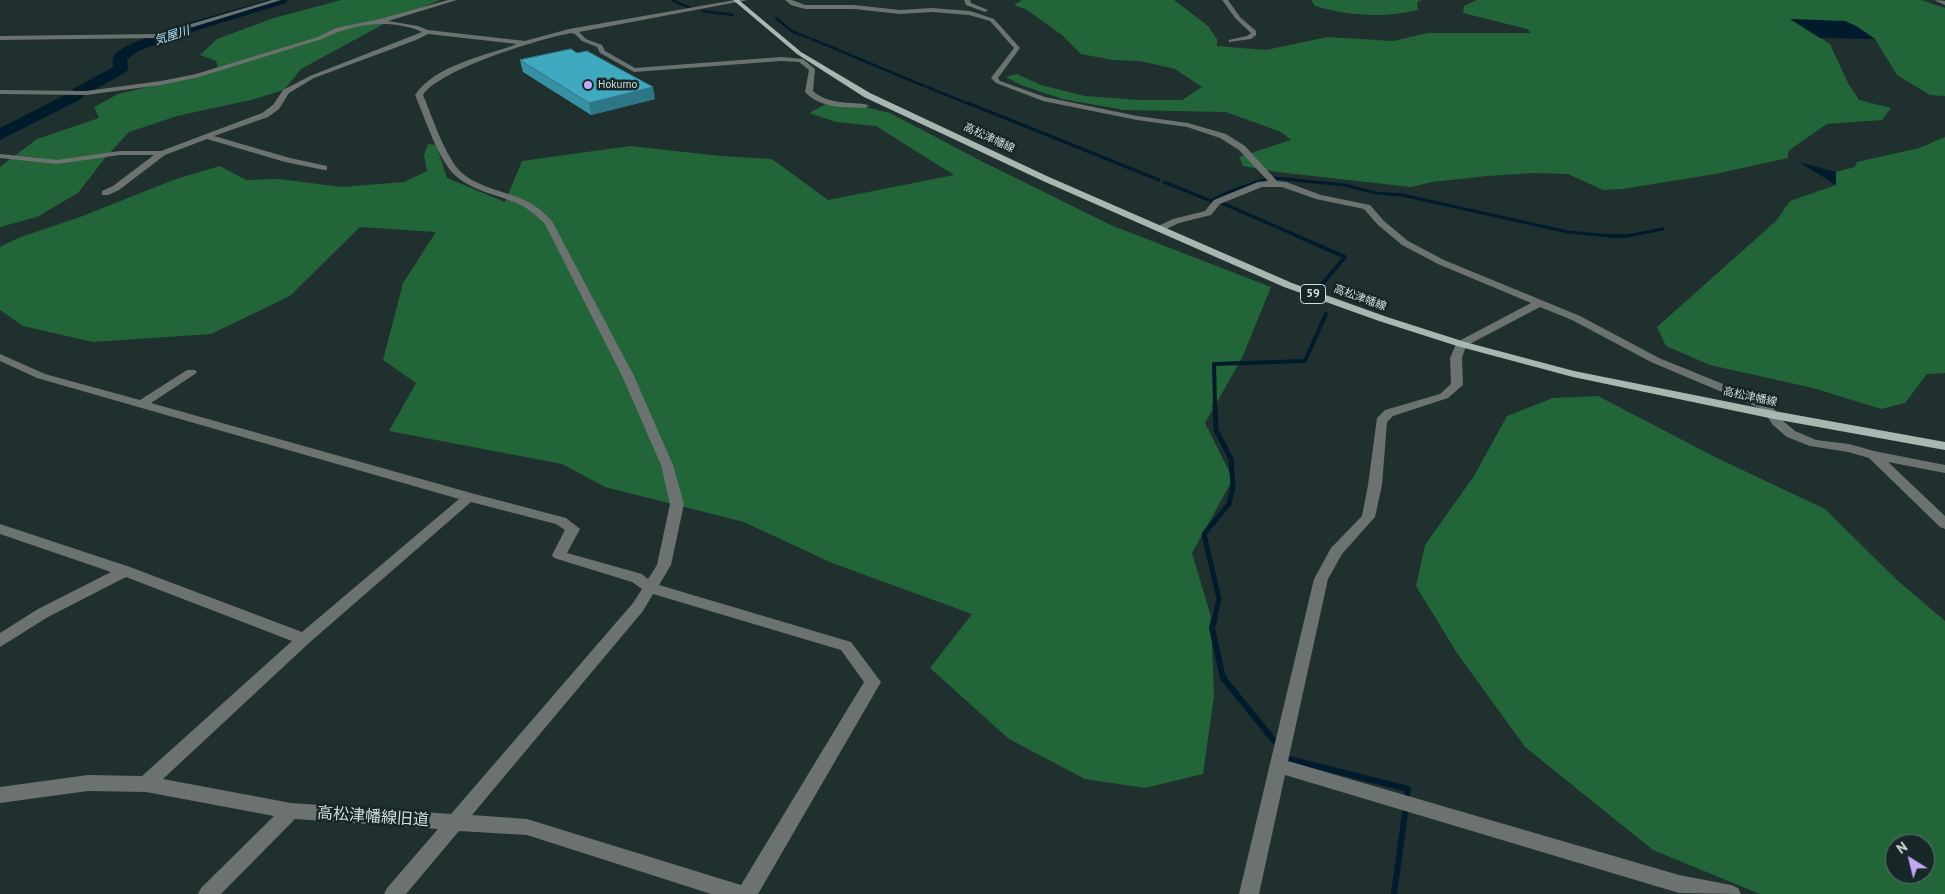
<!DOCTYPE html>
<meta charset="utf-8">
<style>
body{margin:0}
#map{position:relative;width:1945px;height:894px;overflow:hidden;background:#20302f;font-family:"PT Sans",sans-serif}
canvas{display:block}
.north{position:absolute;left:1885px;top:834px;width:50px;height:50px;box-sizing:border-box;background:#172626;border:1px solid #637070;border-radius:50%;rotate:324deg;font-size:14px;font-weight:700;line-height:20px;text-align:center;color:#d5dfde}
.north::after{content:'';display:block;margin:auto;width:18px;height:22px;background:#c1a8f3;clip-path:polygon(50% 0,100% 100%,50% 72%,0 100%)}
</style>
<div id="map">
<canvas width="1945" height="894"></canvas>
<div class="north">N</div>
</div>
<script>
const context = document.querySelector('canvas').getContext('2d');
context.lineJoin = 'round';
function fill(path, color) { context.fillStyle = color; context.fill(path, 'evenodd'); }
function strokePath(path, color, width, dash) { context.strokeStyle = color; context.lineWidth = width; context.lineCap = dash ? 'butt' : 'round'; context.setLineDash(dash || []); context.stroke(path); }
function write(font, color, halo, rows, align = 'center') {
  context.font = font + ' "PT Sans","Noto Sans JP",sans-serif'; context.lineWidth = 5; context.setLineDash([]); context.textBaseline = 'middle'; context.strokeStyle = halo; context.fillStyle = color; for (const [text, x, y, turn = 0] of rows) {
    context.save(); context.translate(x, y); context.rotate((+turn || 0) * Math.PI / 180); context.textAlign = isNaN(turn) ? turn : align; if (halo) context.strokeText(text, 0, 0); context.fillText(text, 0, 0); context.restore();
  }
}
fill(new Path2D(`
 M341,0H440L391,20L301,69L284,90L251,100L177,116L129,132L105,158L78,193L37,217L0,227V167L37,139L99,118L94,107L118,94L197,75L218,67L216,61L200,55L217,39L274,18Z
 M1022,0H1174L1208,26L1217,39V46L1266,50L1327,37L1393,41L1428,33H1531L1527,29L1463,13L1464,6L1477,0H1921L1945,8V96L1930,95L1897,75L1875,39L1856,26L1791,19L1830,44L1848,83L1859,100L1891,108L1882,120L1827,124L1788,151V158L1715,174L1623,189L1603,190L1568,174L1533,173L1487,176L1432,182L1411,187L1277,172L1243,166L1239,157L1291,140L1281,132L1226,112L1124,110L1062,99L1021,85L1006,77L1017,74L1041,85L1085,96L1139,100H1182L1202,87L1175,69L1140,61L1113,60L1081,54L1062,35L1027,10L1014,5Z
 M1311,0H1422L1417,2L1418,10C1383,18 1350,16 1315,6Z
 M826,104L865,107L890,113L983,162L1113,226L1271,287L1242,358L1205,423L1233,479L1192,553L1211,617L1214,696L1203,774L1145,788L1085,779L1009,739L930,668L972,614L832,563L744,522L605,487L562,464L389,431L416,383L383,360L403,283L436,232L360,227L290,296L211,334L93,342L23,326L0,310V247L18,238L80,217L176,179L220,166L246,180L279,179L342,187L404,182L427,171L424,155L428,144L436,145L447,178L505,202L522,161L630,146L721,156L772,159L828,200L954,175L876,126L836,122L809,113Z
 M1945,137V373L1927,374L1905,403L1881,409L1813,388L1710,365L1666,346L1657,327L1776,221L1790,201L1836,185V172L1855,167L1857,162L1919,148Z
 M1598,396L1715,457L1825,509L1897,580L1945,621V894H1760L1653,850L1525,747L1457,653L1416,586L1425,545L1474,476L1507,416L1553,398ZM1895,844H1925V874H1895Z`), '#226538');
fill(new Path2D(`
 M1790,19L1845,21L1856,26L1875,39L1820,38Z
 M1799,162L1836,172V185Z`), '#001b2b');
strokePath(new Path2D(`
 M672,0L690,8
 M703,11L733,15
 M776,18L793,32L809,38
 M812,39L924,86
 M927,87L971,105`), '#001b2b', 2.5);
strokePath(new Path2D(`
 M968,103L1159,180
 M1274,178L1345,185L1376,193L1402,195L1568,232L1622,237L1663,229
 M1164,182L1211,201
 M1210,201L1231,191L1266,179
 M1222,203L1300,237`), '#001b2b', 3);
strokePath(new Path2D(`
 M1297,236L1345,257L1317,290
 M1610,236H1628
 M1215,406L1214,364L1305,361L1326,314`), '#001b2b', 4);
strokePath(new Path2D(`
 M1214,621L1219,599L1204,534L1229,504L1233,486L1231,459L1216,430L1215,405`), '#001b2b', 5);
strokePath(new Path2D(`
 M1214,620L1212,628L1223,678L1276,743
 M1289,759L1408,789L1407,798
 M1394,894L1405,813`), '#001b2b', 6);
fill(new Path2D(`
 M269,0H288L286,3L169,39L139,51L127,59L128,69L126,72L83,96L81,99L0,140V128L71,92L73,89L113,67C113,64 112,59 114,56C122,39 245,7 269,0Z`), '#001b2b');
fill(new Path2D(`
 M272,0H281L157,38L0,40V36L157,34Z
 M448,0H457L388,21L418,26L428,30L525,41L569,29L735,0H748L579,32L586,39L602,45L605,51L635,68L781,57L803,59L815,69L813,91C827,104 847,102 865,104L869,106L865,108C844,107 821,109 805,92L809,70L799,62L781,61L634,72L600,53L597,47L582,41L575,34L571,33C539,39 440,69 423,95C432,116 446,159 462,173C481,189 507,191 528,202C538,207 545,214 552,221L634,376L673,465L684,504L671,565L659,585L851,642L881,682L758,894H711L527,835L459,831L406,894H384L387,888L438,829L295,819L221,894H198L201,888L274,816L146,792L88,791L0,803V787L88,775L142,776L292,641L126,577L48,617L0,647V633L38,609L111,572L0,534V524L130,567L302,632L459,499L37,378L0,361V354L45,374L140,400L187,370H195L197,372L195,374L151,403L471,493L566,518L580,529L567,553L642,574L648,579L657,565L670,504L661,465L622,376L545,224C538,217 530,210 521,205C500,195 475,192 457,177C439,163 425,118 415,95C435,65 485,56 517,44L428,34L416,40L314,78L289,93L279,109L268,117L214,136L290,158L327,166V170H324L285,162L207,139L165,155L119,190L108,195H102V191L113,186L154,155H120L57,164L0,158V154L57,160L120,151H161L262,113L273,105L283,90L310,76L422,32C390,18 353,24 322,39L199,77L161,85L86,95L0,94V90L86,91L161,81L196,74L318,37L336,28L380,19ZM471,502L556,524L565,530L552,555L554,558L632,582L642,589L633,603L451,814L291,803L163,779L309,643ZM653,594L841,650L864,682L741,885L527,819L472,815L643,611Z
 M785,0H792L805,5H854L900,10L932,8L970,11L994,19L1020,48L998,78L1000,81L1045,97L1137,116L1188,123L1226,134L1245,146L1277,181L1286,182L1321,195L1370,205L1384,221L1408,241L1444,260L1580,316L1659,358L1770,403L1782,420L1795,431L1816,440L1849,444L1874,451L1945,465V473L1888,462L1945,516V529L1940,527L1869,458L1848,452L1810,446L1787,437L1773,425L1762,409L1651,362L1572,320L1540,307L1466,346L1462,358L1463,385L1448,398L1393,416L1387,422L1382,485L1375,517L1342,554L1328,579L1288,761L1679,875L1731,885L1738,888L1741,894L1679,893L1285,775L1259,894H1239L1314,579L1331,548L1362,516L1368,485L1377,418L1385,410L1440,394L1451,384L1450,358L1457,342L1531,303L1438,264L1402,245L1378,225L1364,209L1316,199L1282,187H1262L1220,204L1211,215L1179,223L1162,231H1156V227L1173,219L1205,211L1214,200L1258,182L1268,181L1239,150L1220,138L1187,127L1137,120L1043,101L996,83L991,78L1014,48L990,21L969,15L932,12L900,14L854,9H805L791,5Z
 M964,0H970L971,3L988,10L985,12L966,5Z
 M1222,0H1228L1240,17L1256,31V35L1251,39L1229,42V40L1247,36L1251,33L1236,19Z
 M1935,0L1945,1V5L1936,1Z`), '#6b726f');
fill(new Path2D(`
 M733,0H739L801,52L870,93L1049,177L1292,283L1387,317L1465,342L1574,371L1774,411L1945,442V450L1774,419L1573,377L1457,346L1379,321L1284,287L1043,181L864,97L797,54Z`), '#a8b7b1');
fill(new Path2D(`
 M520,60L655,99L591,115L523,72Z`), '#3791a4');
fill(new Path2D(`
 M653,87L655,99L591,115L589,103Z`), '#2d7686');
const building = new Path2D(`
 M571,49L577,53L587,51L653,87L589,103L520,60Z`);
fill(building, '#40a9bf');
strokePath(building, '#2d7686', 1);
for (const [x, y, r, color] of [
 [588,85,5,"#c1a8f3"]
]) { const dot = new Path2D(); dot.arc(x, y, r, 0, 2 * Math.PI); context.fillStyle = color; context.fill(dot); strokePath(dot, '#172626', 2); }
write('11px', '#d5dfde', '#172626', [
 ["Hokumo",598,85]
], 'left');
write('11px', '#d5dfde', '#172626', [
 ["高松津幡線",989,138,25],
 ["高松津幡線",1360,298,20],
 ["高松津幡線",1750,397,12]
]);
write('italic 12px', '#b2e0fc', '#172626', [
 ["気屋川",172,36,-18]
]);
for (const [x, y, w] of [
 [1313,294,25]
]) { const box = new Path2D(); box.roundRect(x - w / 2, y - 9.5, w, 19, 4); context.fillStyle = '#172626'; context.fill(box); strokePath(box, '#d5dfde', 1); }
write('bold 12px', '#d5dfde', null, [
 ["59",1313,294]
]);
write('16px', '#d5dfde', '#172626', [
 ["高松津幡線旧道",373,817,4]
]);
</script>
